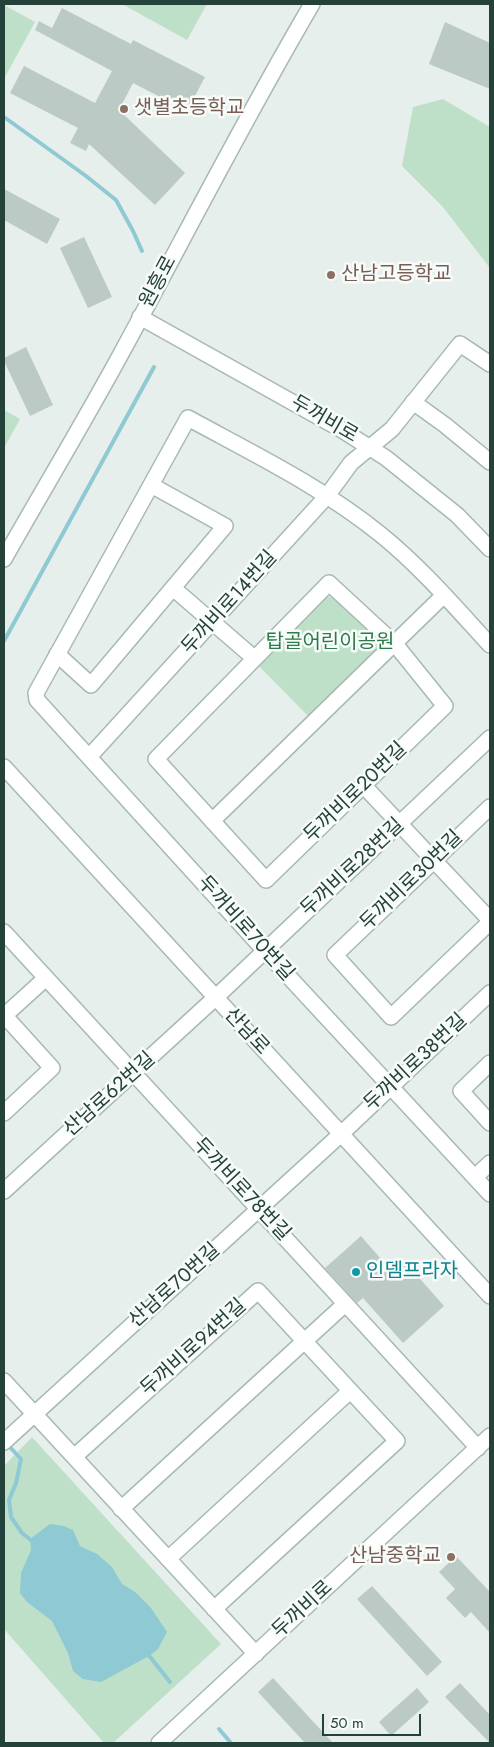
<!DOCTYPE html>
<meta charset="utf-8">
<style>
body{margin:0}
#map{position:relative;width:494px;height:1747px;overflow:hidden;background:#e6efeb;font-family:Jost,sans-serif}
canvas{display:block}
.frame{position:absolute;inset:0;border:5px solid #24423a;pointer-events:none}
.scale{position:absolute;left:322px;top:1714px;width:99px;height:22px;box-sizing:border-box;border:2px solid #24423a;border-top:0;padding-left:6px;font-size:15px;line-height:18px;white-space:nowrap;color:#24423a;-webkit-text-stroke:4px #f7fbf9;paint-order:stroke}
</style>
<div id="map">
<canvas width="494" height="1747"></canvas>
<div class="frame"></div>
<div class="scale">50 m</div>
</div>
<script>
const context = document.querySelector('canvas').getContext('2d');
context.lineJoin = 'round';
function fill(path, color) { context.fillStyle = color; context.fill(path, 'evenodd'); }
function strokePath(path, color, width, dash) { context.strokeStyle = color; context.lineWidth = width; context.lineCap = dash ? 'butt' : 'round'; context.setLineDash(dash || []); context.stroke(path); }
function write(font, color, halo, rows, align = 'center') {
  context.font = font + ' Jost,"Noto Sans KR",sans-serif'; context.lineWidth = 5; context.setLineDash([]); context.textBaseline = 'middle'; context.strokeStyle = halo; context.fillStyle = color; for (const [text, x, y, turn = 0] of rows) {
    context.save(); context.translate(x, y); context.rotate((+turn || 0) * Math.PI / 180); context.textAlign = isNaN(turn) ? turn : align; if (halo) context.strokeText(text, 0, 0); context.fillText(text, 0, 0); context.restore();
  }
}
fill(new Path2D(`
 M122,4H207L187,40Z
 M4,5L35,22L4,79Z
 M443,99L490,127V268L442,206L402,166L413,107Z
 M4,410L20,419L4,448Z
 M320,597H340L382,635L375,654L308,716L257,664Z
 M32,1437L221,1644L113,1743H104L4,1629V1466Z`), '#bfe0c8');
fill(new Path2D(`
 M50,1524L64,1526L73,1530L80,1546L97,1554L112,1567L122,1584L135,1592L151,1608L167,1632L158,1649L149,1656L101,1682L83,1679L73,1671L68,1653L52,1621L27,1602L20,1593L21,1573L31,1550L30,1539Z`), '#8ec9d4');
strokePath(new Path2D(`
 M4,117L86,176L116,200L133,231L142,251
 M4,641L154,367
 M7,1444L21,1459L16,1483L9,1500L11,1517L22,1533L32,1541
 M147,1653L170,1682
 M219,1729L231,1743`), '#8ec9d4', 4);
fill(new Path2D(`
 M62,8L131,44L133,40L205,77L187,111L133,83L119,110L185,173L155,205L89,144L86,151L70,143L78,128L10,93L24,66L95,103L112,71L35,30L39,21L52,28Z
 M445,22L490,43V89L429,64Z
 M4,189L60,219L47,244L4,220Z
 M84,237L112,297L88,308L60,248Z
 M26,347L53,405L30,416L4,361V358Z
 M361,1236L394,1274L406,1263L444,1306L403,1343L363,1298L357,1303L325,1268Z
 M456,1556L490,1592V1633L471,1612L465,1618L446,1598L455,1589L439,1572Z
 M372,1586L442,1662L427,1676L357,1599Z
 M273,1678L333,1743H305L258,1692Z
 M460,1683L490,1715V1743L445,1697Z
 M417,1688L429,1702L391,1736L379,1722Z`), '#bbcac4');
const minor = new Path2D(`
 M140,317L342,430L386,458L457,515L490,549
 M413,402L445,425L490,462
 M4,559C43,490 84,422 122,352C185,236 245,118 312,4
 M329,583L395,644L445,706L266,880L156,759Z
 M173,588L254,658
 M490,645C455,607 421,567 380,534C322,487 254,454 188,418L36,693L37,700L265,951L490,1194
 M57,654L91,685L225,526L151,485
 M89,757L327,496L351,463L392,429L460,344L490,364
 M4,767L490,1296
 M364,786L490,920
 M490,807L335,955L391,1017L490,922
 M212,821L444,595
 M4,932L478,1448
 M4,1015L52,1068L4,1113
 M4,1016L46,978
 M490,1063L461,1091L490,1123
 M475,1177L490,1163
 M4,1191L215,998L490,738
 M4,1381L256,1654
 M4,1442L341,1134L490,993
 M74,1457L258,1291L397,1441L214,1609
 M121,1509L345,1304
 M168,1559L350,1391
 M159,1743L490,1436`);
strokePath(minor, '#a8b8b2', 18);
strokePath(minor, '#fff', 15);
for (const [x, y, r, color] of [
 [124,109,5,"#8d6e63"],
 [331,275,5,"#8d6e63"],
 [356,1272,5,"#0f9aa8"],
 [451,1557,5,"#8d6e63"]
]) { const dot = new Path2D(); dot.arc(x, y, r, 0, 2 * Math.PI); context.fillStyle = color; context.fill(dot); strokePath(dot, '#f7fbf9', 2); }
write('20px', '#785e54', '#f7fbf9', [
 ["샛별초등학교",134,109],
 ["산남고등학교",341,275],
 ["산남중학교",441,1557,"right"]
], 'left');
write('20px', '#24423a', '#f7fbf9', [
 ["원흥로",159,282,-62],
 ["두꺼비로",324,420,30],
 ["두꺼비로14번길",230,603,-48],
 ["두꺼비로20번길",356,793,-44],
 ["두꺼비로28번길",353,868,-43],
 ["두꺼비로30번길",412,881,-44],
 ["두꺼비로70번길",245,929,48],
 ["산남로",246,1032,47],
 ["두꺼비로38번길",416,1063,-43],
 ["산남로62번길",110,1095,-42],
 ["두꺼비로78번길",241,1190,47],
 ["산남로70번길",175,1286,-42],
 ["두꺼비로94번길",194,1348,-42],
 ["두꺼비로",303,1610,-43]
]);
write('20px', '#2d7a4b', '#f7fbf9', [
 ["탑골어린이공원",330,643]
]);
write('20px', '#0d838f', '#f7fbf9', [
 ["인뎀프라자",366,1272]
], 'left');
</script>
